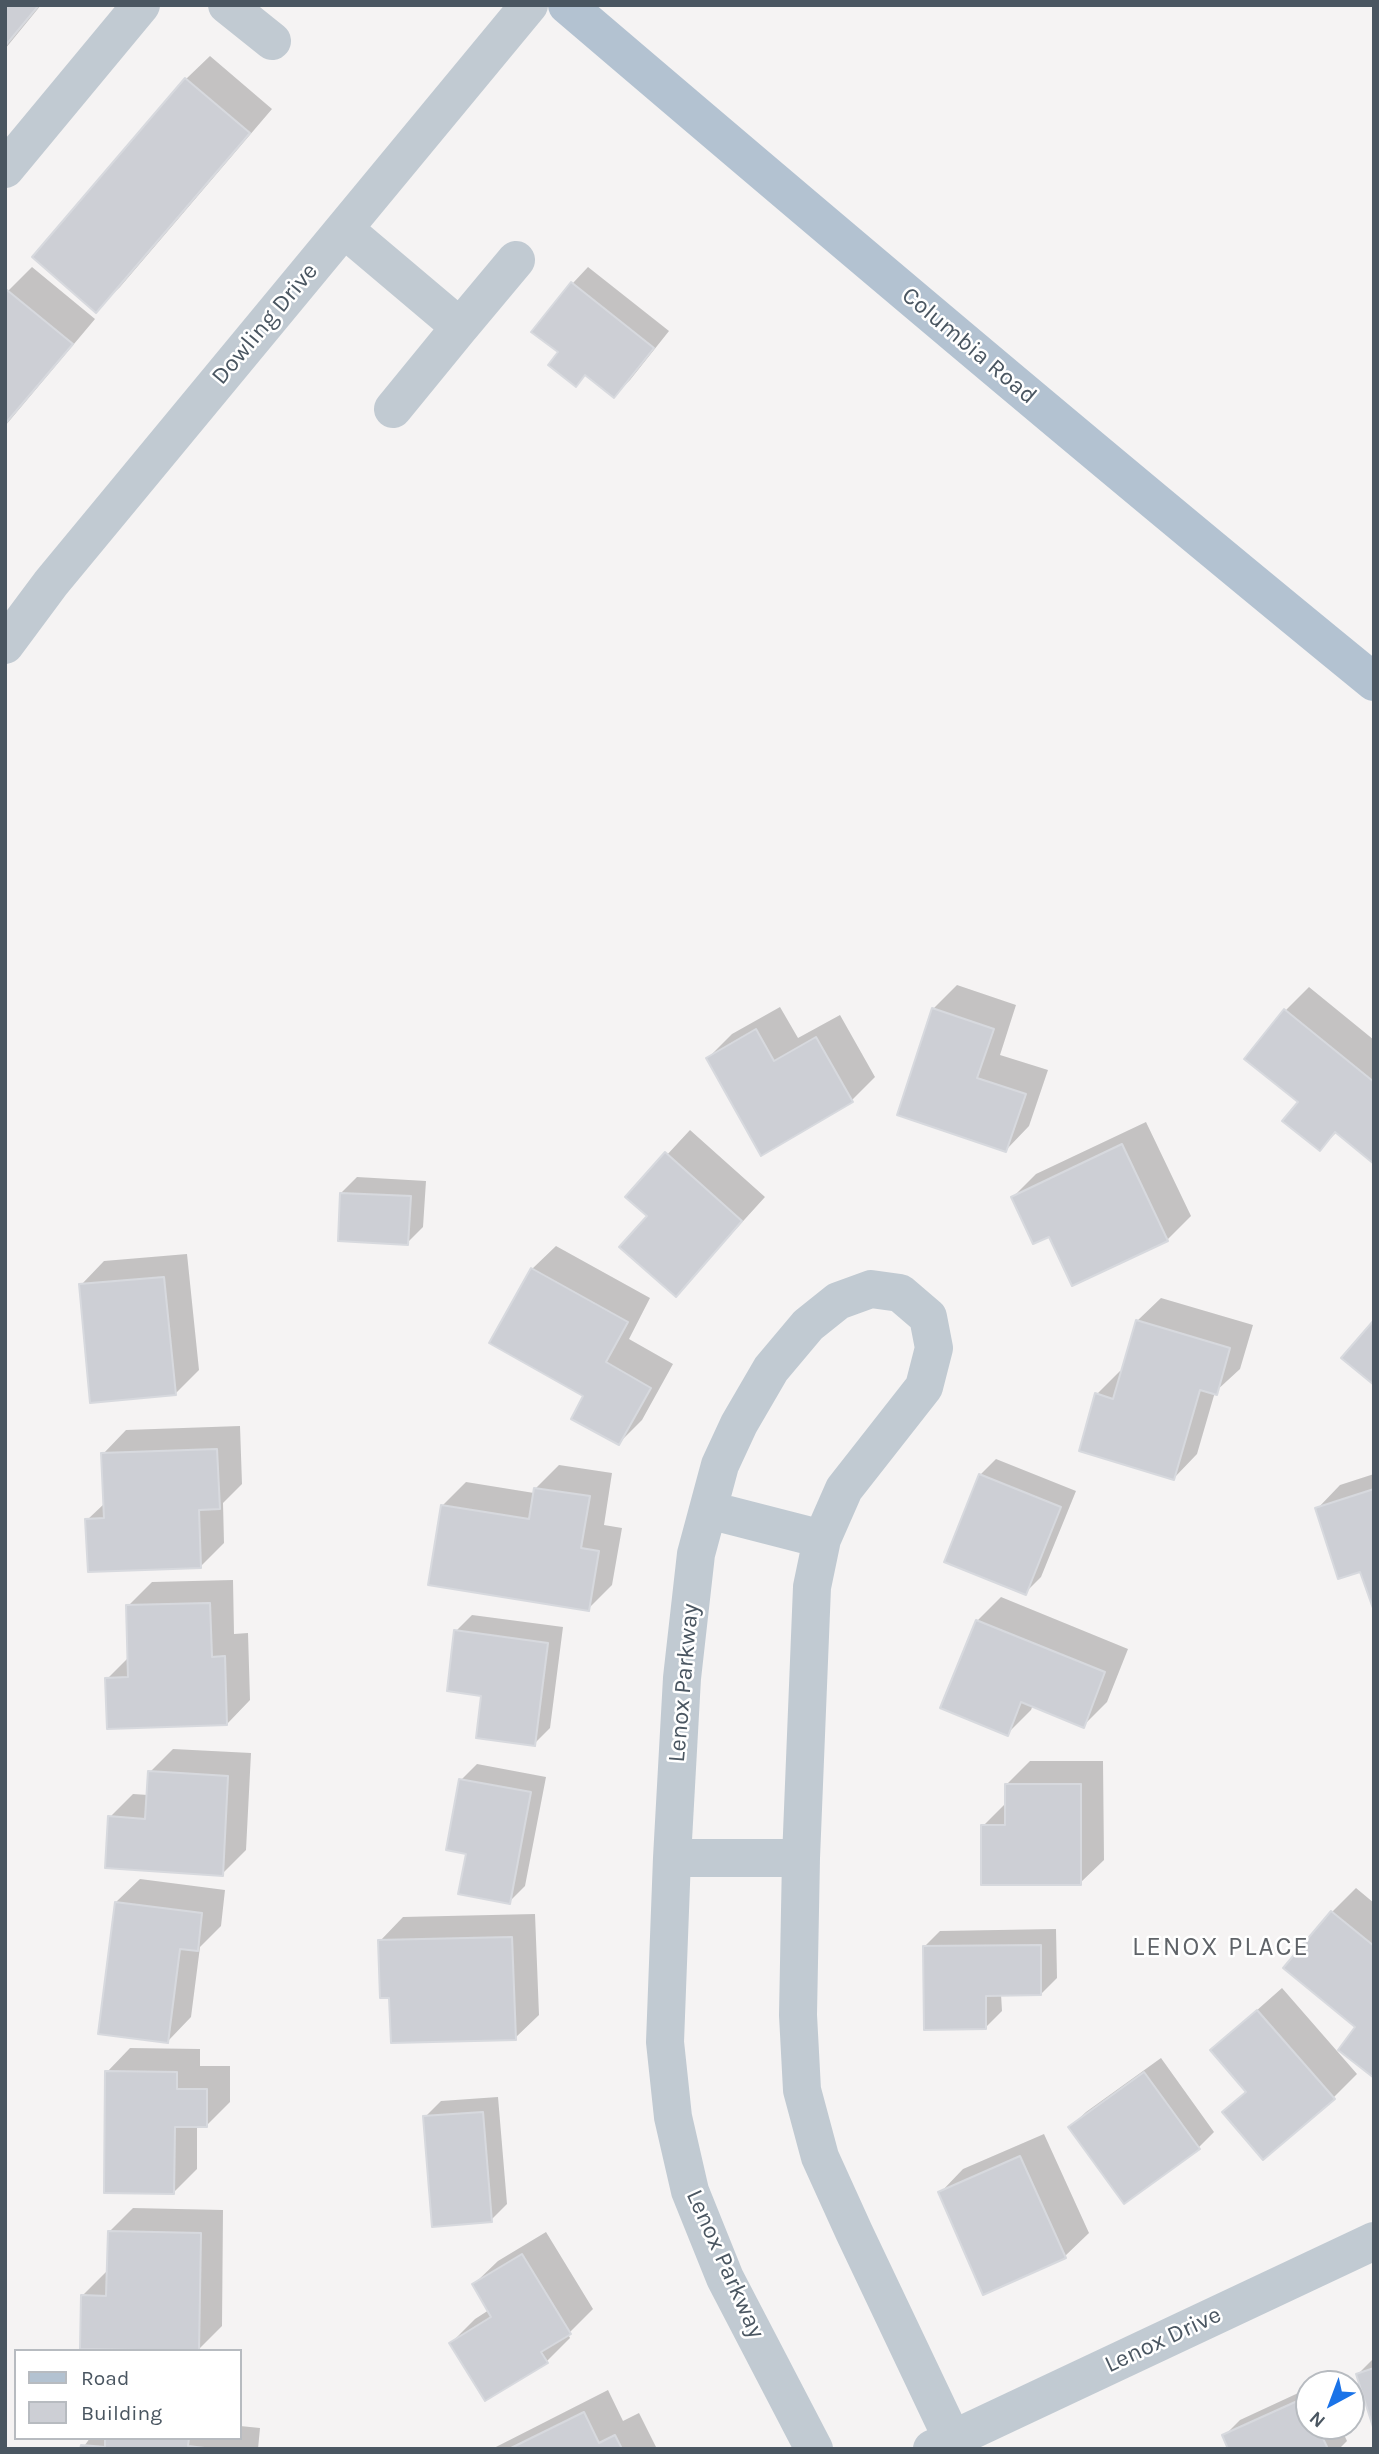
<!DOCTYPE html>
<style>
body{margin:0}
#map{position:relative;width:1379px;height:2454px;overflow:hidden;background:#f5f3f3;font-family:Karla,sans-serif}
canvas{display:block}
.frame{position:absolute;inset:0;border:7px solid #4a5661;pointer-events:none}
.legend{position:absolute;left:14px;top:2349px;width:228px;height:91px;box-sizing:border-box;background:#fff;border:2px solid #b7bbc0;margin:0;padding:9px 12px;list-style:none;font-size:21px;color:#4a5661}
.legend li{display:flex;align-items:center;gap:14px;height:35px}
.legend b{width:35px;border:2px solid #b7bbc0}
.north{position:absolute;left:1295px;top:2370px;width:70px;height:70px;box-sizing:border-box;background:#fff;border:2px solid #b7bbc0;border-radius:50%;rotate:221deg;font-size:19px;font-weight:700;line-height:28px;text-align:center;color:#4a5661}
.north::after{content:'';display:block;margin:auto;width:24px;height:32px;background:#1a73e8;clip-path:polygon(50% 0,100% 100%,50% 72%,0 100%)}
</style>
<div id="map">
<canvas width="1379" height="2454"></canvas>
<div class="frame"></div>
<ul class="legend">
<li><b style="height:9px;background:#b3c2d1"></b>Road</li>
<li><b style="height:19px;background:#cdcfd5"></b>Building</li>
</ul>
<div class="north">N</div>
</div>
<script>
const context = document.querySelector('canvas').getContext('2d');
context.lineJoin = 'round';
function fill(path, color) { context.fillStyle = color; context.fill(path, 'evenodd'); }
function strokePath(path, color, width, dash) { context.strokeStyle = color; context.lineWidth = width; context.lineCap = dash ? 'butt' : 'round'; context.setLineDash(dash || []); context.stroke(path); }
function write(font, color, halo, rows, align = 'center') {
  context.font = font + ' Karla,sans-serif'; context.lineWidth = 5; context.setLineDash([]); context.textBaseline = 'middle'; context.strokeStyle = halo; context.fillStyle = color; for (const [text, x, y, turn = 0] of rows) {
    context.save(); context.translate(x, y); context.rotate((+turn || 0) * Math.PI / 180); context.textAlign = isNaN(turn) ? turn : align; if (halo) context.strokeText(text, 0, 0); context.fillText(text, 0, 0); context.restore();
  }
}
fill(new Path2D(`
 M5,5H41L5,49Z
 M210,56L272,109L120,287L96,310L34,257L186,79Z
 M32,267L95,319L5,426V294Z
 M588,267L669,331L630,380L614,396L534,331L573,283Z
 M957,985L1016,1005L1000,1055L1048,1070L1029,1126L1006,1150L899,1113L934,1008Z
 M1309,987L1374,1040V1161L1337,1132L1319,1149L1300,1102L1285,1011Z
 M780,1007L798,1038L840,1015L875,1077L852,1100L708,1058L732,1034Z
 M1146,1122L1191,1216L1167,1240L1049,1234L1013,1197L1036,1174Z
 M690,1130L765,1197L676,1295L650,1216L628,1197Z
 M357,1177L426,1181L423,1227L407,1243L341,1193Z
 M556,1246L650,1298L629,1339L673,1364L642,1420L619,1443L586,1395L532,1269Z
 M187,1254L199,1370L175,1394L81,1285L104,1261Z
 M1161,1298L1253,1325L1240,1369L1215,1392L1197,1454L1174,1478L1097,1394L1120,1371H1123L1137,1321Z
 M240,1426L242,1484L223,1503L224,1543L201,1566L87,1520L105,1503L103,1454L126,1430Z
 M996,1459L1076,1491L1041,1577L1025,1593L980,1475Z
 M559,1465L612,1473L604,1525L622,1528L612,1585L588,1609L442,1506L466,1482L534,1493L535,1489Z
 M1374,1474V1605L1362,1569L1317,1509L1340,1485Z
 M233,1580L234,1634L248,1633L250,1700L227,1724L107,1679L129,1657L128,1606L152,1582Z
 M1001,1597L1128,1649L1107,1702L1083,1726L1033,1705L1031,1710L1007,1734L977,1621Z
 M472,1615L563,1627L550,1728L534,1744L483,1694L456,1631Z
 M173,1749L251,1753L246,1850L222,1874L110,1817L133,1794L148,1795L150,1772Z
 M1030,1761H1103L1104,1860L1080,1883L983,1826L1007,1802V1784Z
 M477,1764L546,1777L525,1886L509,1902L468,1853L461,1780Z
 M140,1879L225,1890L221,1926L200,1947L191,2017L168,2041L116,1902Z
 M1356,1888L1374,1903V2076L1358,2027L1286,1968L1332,1912Z
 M535,1914L539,2015L515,2038L391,1996L380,1941L403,1917Z
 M1056,1929L1057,1978L1041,1994H1001L1002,2011L986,2027L924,1947L940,1931Z
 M1282,1988L1357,2074L1333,2098L1225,2112L1247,2090L1212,2050Z
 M130,2048L200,2049V2066H230V2102L206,2126L197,2125V2169L173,2193L107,2072Z
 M1161,2058L1214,2132L1199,2147L1070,2127L1086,2112Z
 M498,2097L507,2204L491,2220L425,2117L441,2101Z
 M1044,2134L1089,2233L1065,2256L940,2193L963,2169Z
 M133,2208L223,2210L222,2326L198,2350L82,2296L106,2272H109V2232Z
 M546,2232L593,2309L568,2334L570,2338L547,2361L451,2343L475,2319L489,2310L474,2284L498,2261Z
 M1374,2358V2424L1358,2374Z
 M1309,2388V2426H1340L1347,2441L1339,2449H1230L1224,2436L1240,2420Z
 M608,2390L623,2421L639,2413L657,2449H492Z
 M240,2426L260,2428L258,2449H82L90,2438H240Z`), '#0003');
const building = new Path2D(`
 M5,5H39L5,46Z
 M185,78L250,133L96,313L32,257Z
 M571,282L654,348L614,398L585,375L576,387L548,365L558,352L531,332Z
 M7,290L73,344L5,424V291Z
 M932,1008L994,1029L977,1078L1026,1094L1006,1152L897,1115Z
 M1284,1009L1374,1082V1164L1335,1132L1320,1151L1282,1121L1298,1102L1244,1059Z
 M756,1029L774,1061L816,1037L853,1102L761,1156L706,1058Z
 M1122,1144L1168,1241L1072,1286L1049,1237L1033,1244L1011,1197Z
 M665,1152L742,1221L676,1297L619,1247L647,1216L625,1197Z
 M340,1193L411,1196L408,1245L338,1241Z
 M531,1268L628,1322L606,1362L651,1388L619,1445L571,1419L583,1396L489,1343Z
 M164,1277L176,1395L90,1403L79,1284Z
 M1136,1320L1230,1348L1217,1395L1200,1390L1174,1480L1079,1451L1095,1393L1113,1399Z
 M1374,1320V1385L1341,1358Z
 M217,1449L220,1509L199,1510L201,1568L88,1572L85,1519L104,1518L101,1453Z
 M979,1474L1061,1507L1026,1595L944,1562Z
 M534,1488L590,1496L581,1548L599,1551L589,1611L428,1585L441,1505L529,1519Z
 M1374,1489V1611L1360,1572L1338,1579L1315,1508Z
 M210,1603L212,1657L225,1656L227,1725L107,1729L105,1678L128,1677L126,1605Z
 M976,1620L1105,1672L1084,1728L1021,1702L1008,1736L940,1708Z
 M454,1630L548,1643L535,1746L476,1738L481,1696L447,1691Z
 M148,1771L228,1776L223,1876L105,1868L108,1816L145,1819Z
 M459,1779L531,1792L510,1904L458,1894L466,1854L446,1850Z
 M1005,1784H1081V1885H981V1825H1005Z
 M115,1902L202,1913L198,1951L180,1949L168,2043L98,2034Z
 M1331,1911L1374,1946V2078L1338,2050L1355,2027L1283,1968Z
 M512,1937L516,2040L391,2043L389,1998H380L378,1940Z
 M1041,1945V1995L986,1996V2029L924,2030L923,1946Z
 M1257,2010L1335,2099L1263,2160L1222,2112L1246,2092L1210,2050Z
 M105,2071L177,2072V2089H207V2127H175L174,2194L104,2193Z
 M1144,2072L1200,2149L1124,2204L1068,2127Z
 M483,2112L492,2222L432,2227L423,2116Z
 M1020,2156L1066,2258L983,2295L938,2192Z
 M108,2231L201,2233L199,2351L80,2349L81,2295L106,2296Z
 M522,2254L571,2334L541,2352L548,2363L485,2401L449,2343L491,2317L472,2284Z
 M1374,2368V2430L1356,2374Z
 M1304,2398L1309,2408V2426H1317L1328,2449H1228L1222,2435Z
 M584,2412L599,2443L615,2435L622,2449H509Z
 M105,2438H189L188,2446L213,2449H80L81,2445L105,2447Z`);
fill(building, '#cdcfd5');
strokePath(building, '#d7d9de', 2);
strokePath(new Path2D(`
 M227,5L272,41
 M5,169L141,5
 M344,229L460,327L516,260
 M393,409L460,327
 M5,645L51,583L529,5
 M709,1510L822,1539
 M672,1858H801
 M814,2449L725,2278L690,2191L673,2117L665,2042L672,1858L682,1678L696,1554L720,1465L739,1424L771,1369L808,1325L838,1301L871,1289L900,1293L928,1317L934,1348L924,1387L844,1489L822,1539L812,1587L801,1858L798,2015L802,2090L820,2157L854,2232L957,2449
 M932,2449L1374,2241`), '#c1cad2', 38);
strokePath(new Path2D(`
 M567,5C834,233 1102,460 1374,682`), '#b3c2d1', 38);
write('24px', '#4a5661', '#fff', [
 ["Dowling Drive",265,324,-50],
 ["Columbia Road",969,346,40],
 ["Lenox Parkway",684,1683,-85],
 ["Lenox Parkway",725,2264,66],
 ["Lenox Drive",1163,2340,-25]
]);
context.letterSpacing = '2px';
write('26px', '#5f6368', '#fff', [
 ["LENOX PLACE",1221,1948]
]);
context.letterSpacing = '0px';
</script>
